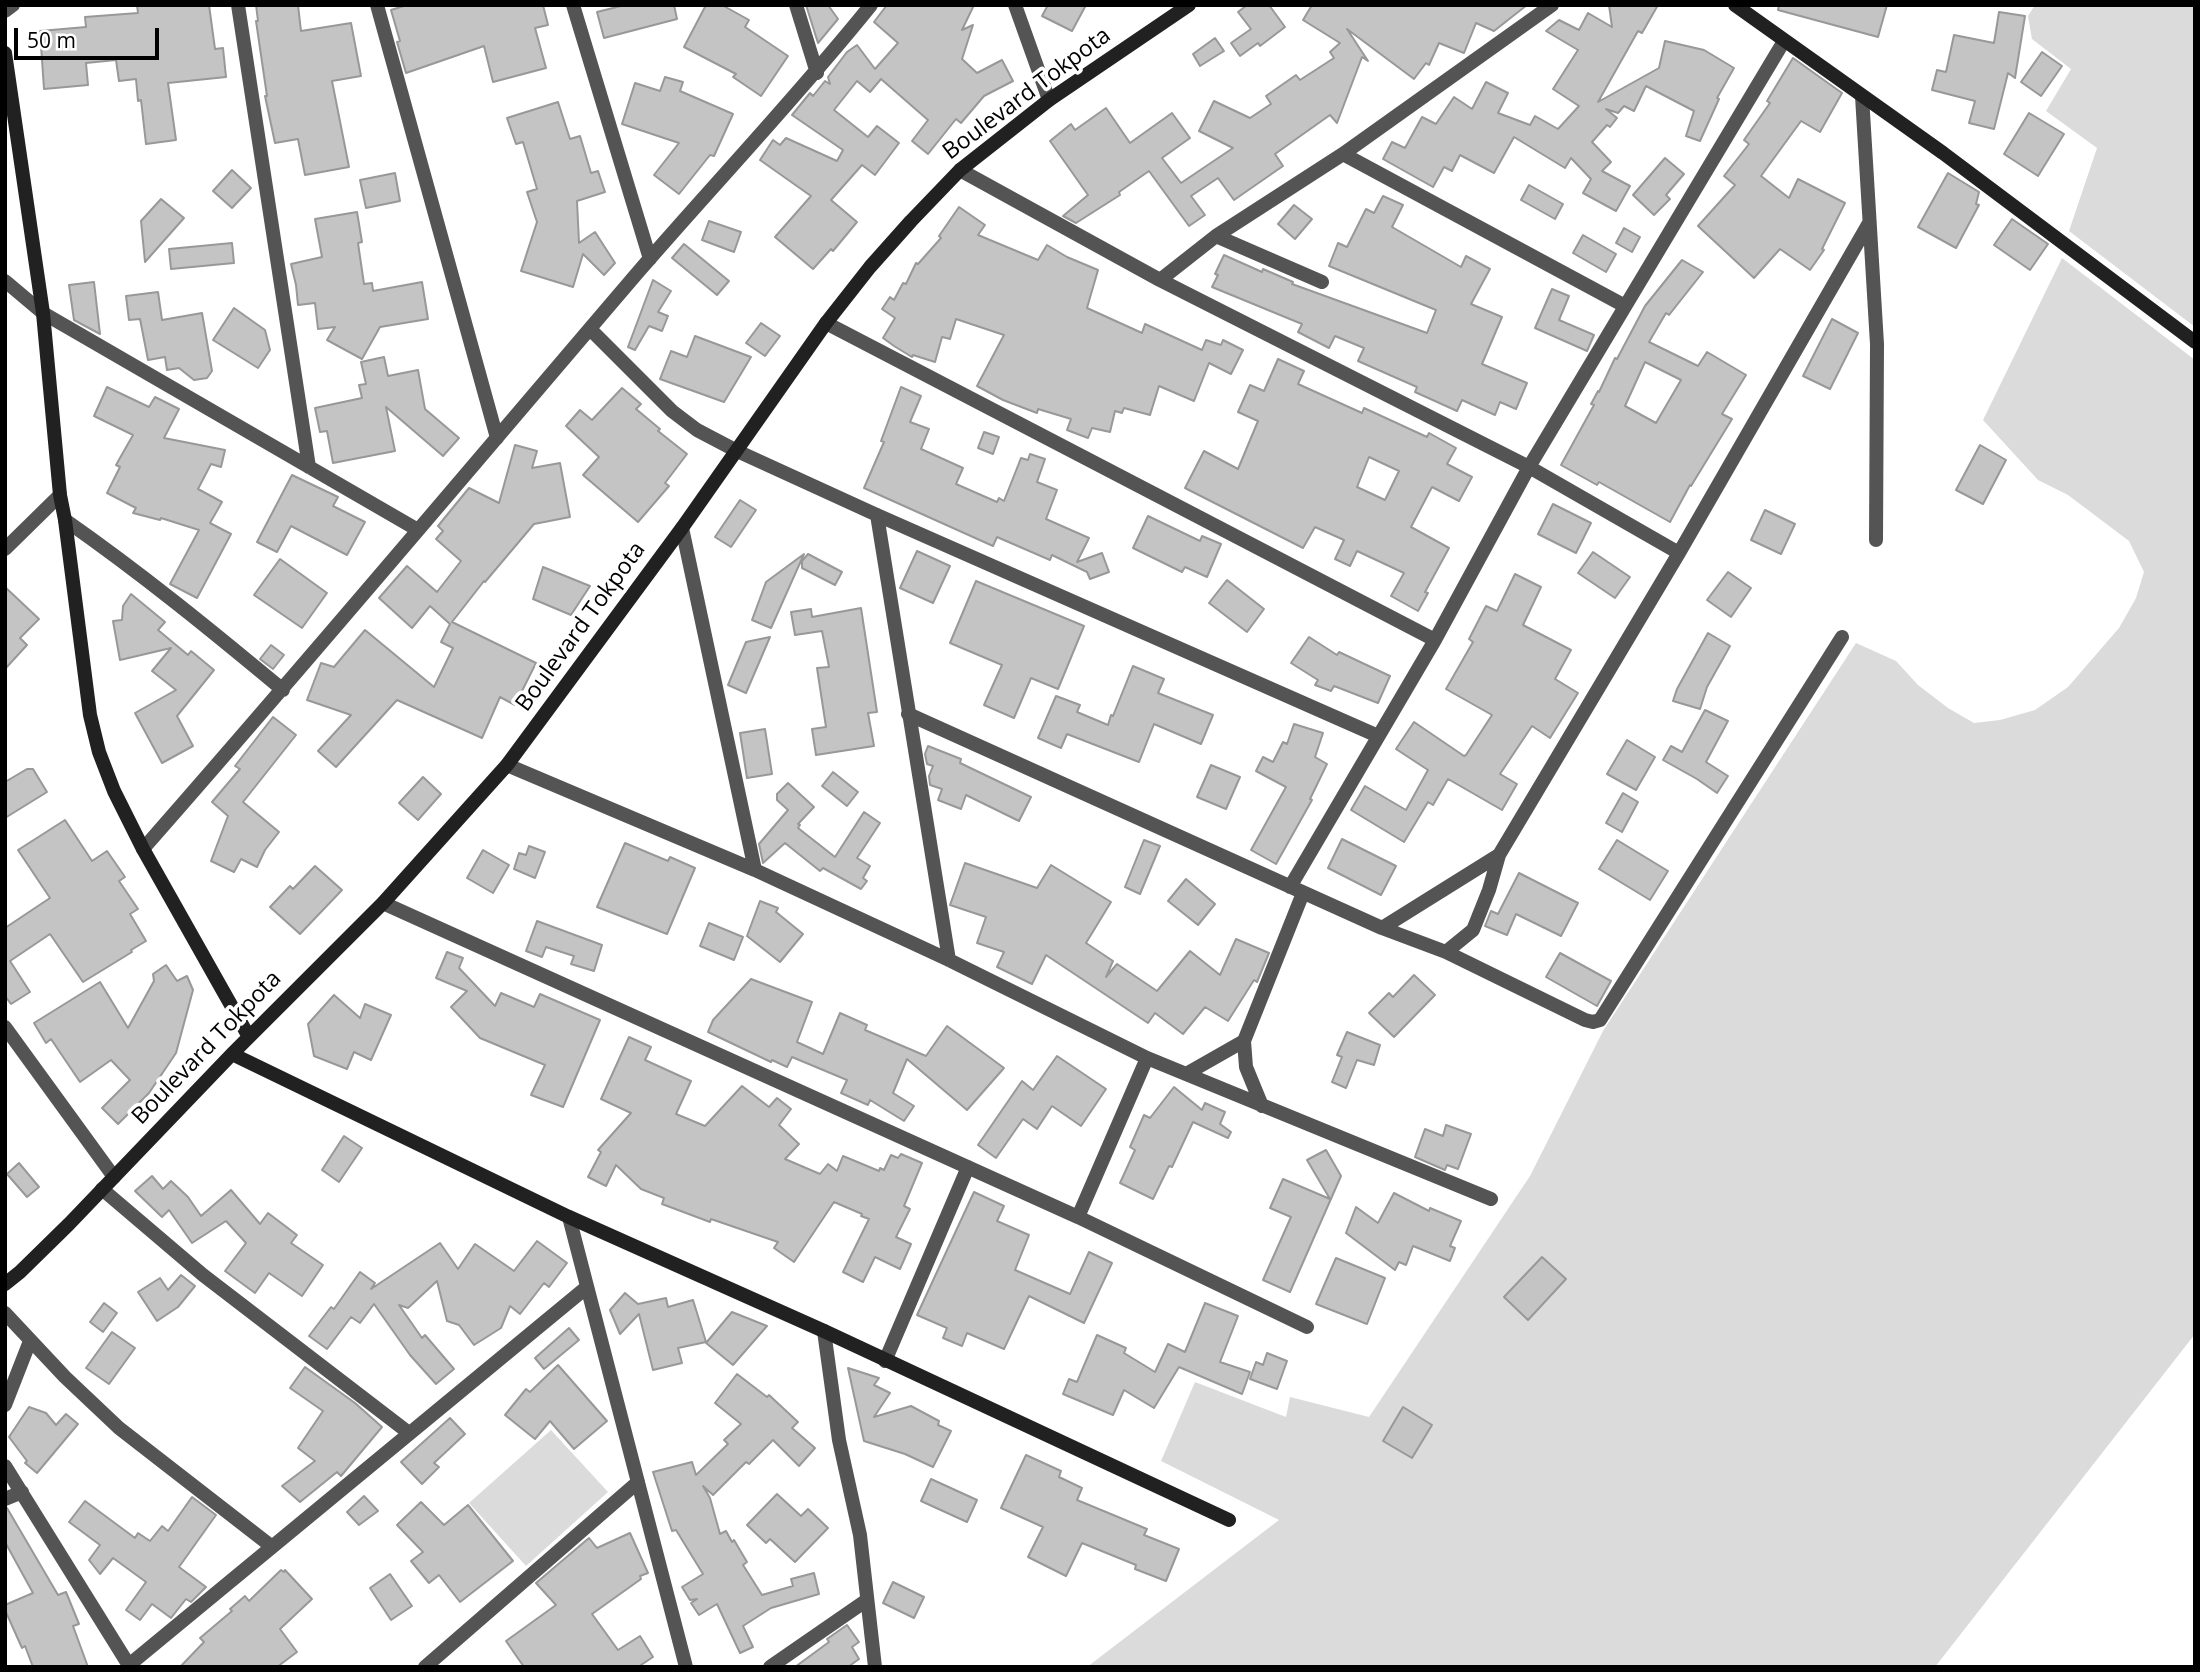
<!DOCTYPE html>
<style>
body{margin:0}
#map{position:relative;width:2200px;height:1672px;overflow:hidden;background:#fff;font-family:"Open Sans",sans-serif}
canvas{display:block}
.frame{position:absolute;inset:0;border:7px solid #000;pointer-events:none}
.scale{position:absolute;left:14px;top:28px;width:145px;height:32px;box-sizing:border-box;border:4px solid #000;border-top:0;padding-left:9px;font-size:21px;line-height:24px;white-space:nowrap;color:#000;-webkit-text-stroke:5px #fff;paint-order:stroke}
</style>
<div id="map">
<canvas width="2200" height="1672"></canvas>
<div class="frame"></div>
<div class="scale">50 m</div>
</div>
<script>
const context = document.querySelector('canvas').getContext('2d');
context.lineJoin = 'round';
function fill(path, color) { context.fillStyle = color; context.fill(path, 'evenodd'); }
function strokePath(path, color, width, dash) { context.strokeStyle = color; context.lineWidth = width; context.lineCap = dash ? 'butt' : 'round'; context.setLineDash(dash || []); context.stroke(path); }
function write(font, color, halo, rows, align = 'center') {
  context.font = font + ' "Open Sans",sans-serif'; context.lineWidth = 7; context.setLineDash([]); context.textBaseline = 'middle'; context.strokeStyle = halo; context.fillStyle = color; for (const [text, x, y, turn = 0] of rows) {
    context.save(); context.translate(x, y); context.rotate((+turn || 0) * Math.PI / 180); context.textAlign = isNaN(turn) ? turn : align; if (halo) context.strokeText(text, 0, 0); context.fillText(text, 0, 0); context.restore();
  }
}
fill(new Path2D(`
 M2035,5H2195V327L2069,231L2097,148L2046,111L2071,69L2032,39L2028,16Z
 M2062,258L2195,360V1334L1935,1667H1087L1279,1520L1161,1461L1195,1382L1286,1417L1290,1397L1369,1417L1530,1176L1603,1031L1856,643L1896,661L1918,685L1948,708L1974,723L2000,720L2035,710L2068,687L2119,628L2136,598L2144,572L2129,541L2068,495L2038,480L1983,420Z
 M551,1430L608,1492L526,1566L469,1503Z`), '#dbdbdb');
const building = new Path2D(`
 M137,5H209L215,49L223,48L226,77L168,83L176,140L146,144L141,100L138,101L136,79L119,81L116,60L86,63L88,85L44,89L40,31L86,27L85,17L138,13Z
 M256,5H298L301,31L351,23L361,76L332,81L349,167L305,175L298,139L275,143L265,96H267L256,21H258Z
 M407,5H543L548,25L535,28L546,68L493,82L484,46L406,73L397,42L400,41L391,10Z
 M625,5H674L677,19L604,38L597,12Z
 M706,5H722L749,20L745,27L788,56L761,96L733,77L736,74L684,47Z
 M806,5H828L838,19L818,43Z
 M887,5H974L962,30L973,25L962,59L977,73L1002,60L1013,81L984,96L961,123L956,119L928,154L912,141L928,120L881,79L870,92L857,81L834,110L868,137L877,126L899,143L875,175L862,165L831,200L857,222L833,251L831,249L813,269L775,237L811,196L760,160L773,140L780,145L786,138L837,161L843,150L792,115L810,93L813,96L825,81L830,84L828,77L847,52L857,45L875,69L898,43L874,22Z
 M1048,5H1086L1072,31L1042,16Z
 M1247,5H1269L1285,27L1260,46L1258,43L1240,56L1231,43L1251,29L1238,12Z
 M1312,5H1527L1494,31L1476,23L1464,53L1439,43L1429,65L1426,63L1414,79L1347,29L1368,61L1362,57L1337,123L1330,115L1275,154L1283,166L1234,200L1218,178L1191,196L1205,215L1189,226L1149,171L1119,192L1120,195L1076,223L1063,216L1088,195L1050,141L1071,124L1075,130L1106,108L1130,143L1172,113L1190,138L1162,158L1181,183L1233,148L1199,131L1214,101L1250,118L1271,104L1266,96L1296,75L1300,80L1334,58L1330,52L1340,43L1303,20Z
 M1609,5H1658L1642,33L1638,31L1598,102L1659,68L1665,41L1704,50L1734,68L1717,98L1719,99L1700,141L1686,136L1694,111L1646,86L1634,111L1624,106L1618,113L1606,109L1617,118L1610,127L1607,125L1592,142L1611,162L1602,171L1630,186L1616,211L1583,193L1591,179L1571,158L1565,168L1514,137L1494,173L1460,155L1452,171L1444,167L1433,187L1383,159L1392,142L1405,148L1422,117L1436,124L1454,97L1472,109L1486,82L1508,93L1498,113L1530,125L1535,116L1558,129L1579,106L1553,89L1578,50L1546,31L1559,20L1579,30L1588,13L1612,27Z
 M1779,5H1887L1878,37L1778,10Z
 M1999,12L2025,16L2015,78L2008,73L1994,129L1969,123L1975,101L1932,90L1937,70L1946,72L1954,35L1994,43Z
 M1215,38L1224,51L1200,66L1193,54Z
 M2042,52L2062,66L2041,96L2021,82Z
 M1793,58L1842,93L1820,132L1801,121L1761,176L1789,198L1798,179L1845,203L1822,249L1824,250L1810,270L1780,249L1754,278L1698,226L1735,185L1724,176L1749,144L1744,140L1770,103L1767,101Z
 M665,77L683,82L680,91L733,114L714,156L710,155L679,194L654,175L679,143L622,124L635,83L660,91Z
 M558,102L570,139L580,136L591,173L598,171L605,192L577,201L579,243L595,232L615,263L604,275L583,254L573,287L521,271L537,222L527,192L537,189L523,142L516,144L507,118Z
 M2029,113L2064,134L2038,176L2004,154Z
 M1665,158L1684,174L1666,195L1670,199L1654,215L1633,195Z
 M232,170L251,188L232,208L213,191Z
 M395,173L400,201L366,208L360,180Z
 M1948,173L1979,192L1976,204L1979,205L1956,248L1918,227Z
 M1529,185L1563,204L1555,219L1521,200Z
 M1383,196L1403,205L1392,227L1461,267L1466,256L1490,269L1471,304L1502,317L1482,364L1527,383L1516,409L1500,402L1495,415L1462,400L1457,411L1415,392L1417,387L1358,361L1364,348L1335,336L1329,348L1298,332L1302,324L1212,287L1218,275L1215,274L1224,255L1262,272L1263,269L1293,282L1292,284L1427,333L1436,310L1329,266L1338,243L1347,247L1366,209L1374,213Z
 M161,199L184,218L145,262L141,221Z
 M1294,205L1312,219L1295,239L1278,224Z
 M959,207L985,225L978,235L1038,260L1047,245L1067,257L1098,270L1087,308L1142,333L1145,324L1202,350L1206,340L1221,345L1223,340L1243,350L1231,374L1209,363L1194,401L1159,386L1150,415L1124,408L1122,413L1115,411L1110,432L1092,428L1088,438L1067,430L1071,419L1038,409L1037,413L1003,400L977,386L1004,335L956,319L950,339L942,337L935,362L913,355L912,357L894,346L883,338L895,318L882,309L890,297L894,300L903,283L906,284L916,263L918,264L941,238L939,236Z
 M357,212L362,242L358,243L364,284L372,283L373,291L422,282L428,319L380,327L362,359L327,340L335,327L318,329L315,303L298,305L296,285L291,264L322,257L315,219Z
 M2012,219L2048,244L2030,270L1994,245Z
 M709,221L741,232L734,252L702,240Z
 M1624,228L1640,237L1632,252L1616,243Z
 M1583,235L1616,254L1606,272L1573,253Z
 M232,243L234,263L171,269L169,249Z
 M684,244L729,281L717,295L672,258Z
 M1682,260L1703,272L1669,315L1666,313L1649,342L1698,366L1707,352L1746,375L1722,414L1732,419L1691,486L1690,485L1670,522L1599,482L1597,485L1561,465L1594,405L1591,404L1598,391L1599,392L1615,358L1617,359L1645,306ZM1645,362L1681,380L1656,423L1625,406Z
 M653,280L671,291L658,312L668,316L662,331L649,326L635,350L628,347Z
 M94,282L100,334L74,320L69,285Z
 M1552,289L1569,296L1559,320L1594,335L1587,351L1535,328Z
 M158,292L162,320L202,313L212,371L207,378L194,380L179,368L167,370L165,357L148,360L140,319L129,320L126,296Z
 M234,308L265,330L270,350L258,368L213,340Z
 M1832,319L1858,333L1830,389L1803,376Z
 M761,323L780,336L765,356L746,343Z
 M695,336L751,357L724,402L660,379L671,351L687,357Z
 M384,357L388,376L418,370L425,409L459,438L443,456L386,407L395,451L333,463L327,431L320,432L315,408L362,398L359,385L366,384L361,362Z
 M1278,359L1304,371L1298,384L1362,413L1364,408L1427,437L1429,433L1456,448L1447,464L1472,477L1459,501L1432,487L1411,527L1449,548L1425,592L1428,593L1418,611L1391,596L1404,573L1357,551L1350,566L1335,559L1344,540L1315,527L1303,548L1185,488L1204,451L1238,469L1258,421L1238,412L1250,385L1264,391ZM1369,457L1399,471L1385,500L1357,487Z
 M107,387L149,407L155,397L179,409L164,438L225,450L221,467L211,464L198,489L222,502L210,523L231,534L197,598L170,584L199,530L161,518L160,520L133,513L136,508L107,493L120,467L116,465L133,435L94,416Z
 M901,387L921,396L910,422L929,429L921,449L963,468L956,484L997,502L999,498L1004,501L1021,458L1028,460L1030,454L1045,459L1037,482L1057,490L1046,519L1089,538L1077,562L1102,553L1109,572L1090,579L1087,572L1052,555L1050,560L997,537L993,546L864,488L884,442L881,441Z
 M622,388L641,404L636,409L660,429L658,431L687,454L665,483L669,486L638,522L583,475L599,457L566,426L580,410L592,420Z
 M984,432L999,437L993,454L978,448Z
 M515,445L537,451L532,468L560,463L570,517L534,524L485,582L484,581L452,622L536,663L515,705L500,697L482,738L397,700L336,767L318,751L351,715L307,700L321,663L334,667L365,630L434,687L453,648L441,642L450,624L430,606L412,628L379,598L407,566L437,592L461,561L436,539L443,531L438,526L469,488L499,503Z
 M1980,445L2006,460L1983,504L1956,490Z
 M292,475L338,497L333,506L365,522L347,555L291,526L277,552L257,542Z
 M740,500L756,510L731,547L715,537Z
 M1553,504L1591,523L1576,553L1538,534Z
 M1765,510L1795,524L1781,554L1751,540Z
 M1148,516L1200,541L1202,536L1221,544L1207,577L1185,567L1182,572L1133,548Z
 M917,551L950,566L933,603L900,588Z
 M1593,552L1630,577L1615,598L1578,573Z
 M804,554L771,628L752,620L766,582Z
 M808,554L842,572L835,585L802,568V561Z
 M280,559L327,593L302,628L254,595Z
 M543,567L590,586L571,615L533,599Z
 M1728,572L1751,588L1731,617L1707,600Z
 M1515,574L1541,587L1523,625L1571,650L1555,679L1578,693L1550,738L1532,726L1500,774L1517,784L1502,810L1448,779L1433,805L1428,802L1404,842L1351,810L1365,786L1406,810L1428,770L1396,749L1414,722L1464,756L1466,755L1492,715L1446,689L1473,642L1469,639L1486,606L1497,611Z
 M1227,580L1264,609L1247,632L1209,603Z
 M976,581L1084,626L1058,689L1031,678L1014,718L984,705L1002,665L950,643Z
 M5,587L39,619L20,638L27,645L5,669Z
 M131,594L165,622L158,630L188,655L191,651L214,670L177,716L193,746L162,763L135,713L176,690L152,671L171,648L120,660L113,621L122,620L123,606Z
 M861,608L877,712L868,713L874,746L816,755L812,729L826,727L817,668L829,667L822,631L795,635L791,612L811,609L812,617Z
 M1708,633L1730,646L1707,687L1700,709L1673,701L1677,689Z
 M770,637L746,693L728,685L746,642Z
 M1309,637L1337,655L1339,652L1390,676L1378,703L1334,686L1331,691L1315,685L1318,680L1291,663Z
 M271,645L284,655L273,669L260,659Z
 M1133,666L1164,679L1158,693L1213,715L1201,744L1154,724L1139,762L1067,734L1061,748L1038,738L1056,696L1080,705L1077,712L1108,725L1111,715L1113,716Z
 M1705,710L1728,721L1706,762L1728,776L1717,793L1697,779L1663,760L1671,746L1682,752Z
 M273,717L296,735L243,802L279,832L265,850L257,867L241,859L234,872L211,861L228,816L212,802L240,769L235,766Z
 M1294,724L1323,733L1315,757L1327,764L1310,799L1312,800L1276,864L1251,850L1286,787L1256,771L1263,757L1273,762L1283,742L1287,744Z
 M765,729L772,774L747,778L740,733Z
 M1627,740L1655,757L1636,790L1607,774Z
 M928,746L961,759L960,763L1031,797L1019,821L966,795L961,809L938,800L942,789L930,785L929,776L933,766L927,764L925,754Z
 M1211,765L1240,777L1226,809L1197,797Z
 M27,769H33L47,792L5,818V782Z
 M833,772L858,792L847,806L822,786Z
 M423,777L441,794L418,820L399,803Z
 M788,783L814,807L798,824L800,825L798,828L835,857L864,812L880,823L857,858L870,866L863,878L867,881L861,889L823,868L820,871L785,843L763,863L759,844L788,810L777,800V794Z
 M1623,793L1638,802L1622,832L1606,823Z
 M65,820L92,861L107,851L125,877L119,881L138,909L130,914L146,941L131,950L132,952L83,982L50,934L10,961L30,992L11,1004L5,996V928L50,898L18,850Z
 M1342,839L1396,866L1381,895L1328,868Z
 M1144,840L1160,846L1140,894L1125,887Z
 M1617,840L1668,871L1650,900L1599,869Z
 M625,843L668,861L670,857L695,868L667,934L597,907Z
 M529,846L545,852L535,878L514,869L519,853L526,855Z
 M483,850L509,865L493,893L467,878Z
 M965,863L1037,888L1051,865L1111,902L1086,943L1113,961L1106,977L1117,964L1157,991L1190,951L1220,975L1236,939L1269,953L1257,982L1254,980L1228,1021L1205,1007L1183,1034L1155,1013L1148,1023L1046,955L1032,984L997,967L1004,952L977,943L986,917L950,905Z
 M315,866L342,890L300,934L270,907L290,886L293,889Z
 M1519,873L1578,903L1561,936L1516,914L1507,935L1485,926L1491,911L1498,914Z
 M1186,879L1215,904L1198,925L1168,901Z
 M760,901L778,908L776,912L803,934L780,962L747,936Z
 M537,921L602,945L594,971L571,964L574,956L546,947L542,957L526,951Z
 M709,923L743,937L734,960L700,946Z
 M447,952L463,958L459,968L495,1006L501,993L534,1007L540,994L600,1020L563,1107L531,1095L545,1065L480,1038L451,1007L467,991L436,978Z
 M1560,953L1611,981L1597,1006L1546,977Z
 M166,965L177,981L187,976L193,990L176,1053L149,1093L118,1124L102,1108L130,1080L111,1060L80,1082L51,1039L46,1043L34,1023L100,982L128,1028L154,981L153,974Z
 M1414,975L1435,995L1394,1037L1369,1013L1389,993L1393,997Z
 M751,979L812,1002L797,1042L823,1054L840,1013L867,1025L865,1030L926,1056L947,1026L1004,1068L967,1110L907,1059L893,1093L914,1106L904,1121L870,1100L868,1105L841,1093L847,1080L792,1057L787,1067L772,1060L771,1062L708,1032L713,1020Z
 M334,995L360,1018L365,1004L391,1015L371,1060L354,1052L347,1069L314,1056L308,1024Z
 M1347,1032L1380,1045L1374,1065L1357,1060L1346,1088L1332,1082L1342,1057L1337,1055Z
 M629,1037L651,1047L645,1060L691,1081L676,1114L705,1126L742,1086L769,1107L777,1098L791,1109L779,1125L799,1144L785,1159L820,1174L828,1164L837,1171L843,1156L879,1171L880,1168L884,1170L891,1155L898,1158L901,1154L922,1163L904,1206L910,1209L896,1237L911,1244L900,1269L875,1257L863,1282L843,1272L869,1219L861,1216L862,1214L834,1202L794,1262L774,1248L778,1242L711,1219L710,1222L662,1204L664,1198L641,1189L616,1165L606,1186L588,1177L601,1152L598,1150L631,1113L601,1099Z
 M1057,1056L1106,1089L1081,1126L1052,1106L1037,1129L1023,1119L996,1158L978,1145L1022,1081L1033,1090Z
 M1174,1087L1202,1110L1205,1103L1225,1112L1220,1124L1231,1132L1228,1138L1193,1122L1172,1167L1169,1166L1153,1199L1120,1183L1135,1150L1130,1147L1144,1115L1150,1118Z
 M1446,1125L1471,1134L1458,1169L1447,1165L1445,1170L1415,1157L1425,1129L1443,1136Z
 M344,1136L362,1148L339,1182L322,1170Z
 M1326,1150L1341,1176L1290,1292L1263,1280L1291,1217L1270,1208L1283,1179L1330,1199L1307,1160Z
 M19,1163L39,1187L27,1197L7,1174Z
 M152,1176L163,1189L171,1181L188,1197L201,1216L231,1190L260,1224L268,1213L297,1235L291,1243L323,1265L302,1296L269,1273L255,1293L225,1271L246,1243L226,1221L192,1243L169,1210L162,1217L135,1191Z
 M974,1192L1004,1206L997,1221L1029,1235L1015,1270L1070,1294L1089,1252L1112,1263L1084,1323L1029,1296L1004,1349L967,1333L962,1346L943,1338L947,1328L917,1315Z
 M1394,1193L1429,1211L1430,1208L1461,1221L1450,1246L1455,1248L1450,1261L1413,1246L1406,1265L1399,1262L1395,1270L1346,1233L1356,1207L1378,1223Z
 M537,1241L567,1263L549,1287L544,1283L520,1314L510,1306L501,1328L474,1345L459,1325L447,1321L437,1281L408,1308L399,1305L422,1338L425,1335L454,1369L436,1384L410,1355L374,1304L360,1323L351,1317L327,1349L309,1336L331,1307L334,1309L360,1272L375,1283L371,1289L440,1243L458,1269L475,1244L514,1271Z
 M1542,1257L1566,1279L1528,1320L1504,1297Z
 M1336,1258L1385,1278L1367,1324L1316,1304Z
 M181,1275L195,1286L178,1307L157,1321L138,1292L160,1278L168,1290Z
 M625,1293L638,1304L666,1298L668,1307L693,1300L706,1342L678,1348L682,1363L653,1370L639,1314L620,1334L610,1310Z
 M104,1303L117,1313L103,1332L90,1322Z
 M1205,1303L1238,1316L1220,1362L1250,1372L1242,1394L1179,1367L1154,1408L1124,1390L1113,1415L1063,1394L1069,1379L1077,1382L1097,1335L1126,1348L1124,1353L1155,1372L1168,1344L1185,1352Z
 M732,1312L767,1326L733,1365L706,1343Z
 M569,1328L579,1340L544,1369L535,1358Z
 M112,1332L135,1348L109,1384L86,1368Z
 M1267,1353L1287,1361L1277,1389L1250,1379L1256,1362L1263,1365Z
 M558,1365L607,1421L574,1449L550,1421L535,1439L505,1415L526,1389L530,1392Z
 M305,1367L355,1403L382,1427L341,1476L337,1472L300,1502L282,1486L315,1461L298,1448L323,1411L290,1388Z
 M848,1368L879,1378L874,1385L890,1393L874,1417L911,1406L939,1421L938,1425L951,1431L933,1467L905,1454L864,1441Z
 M737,1374L767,1397L769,1395L798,1422L792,1428L815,1448L799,1466L773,1440L749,1464L746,1462L713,1495L703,1486L710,1498L720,1534L726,1531L732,1542L734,1540L747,1562L743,1565L762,1595L793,1586L791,1579L814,1573L819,1594L771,1608L743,1626L753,1647L740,1653L717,1604L699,1615L691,1603L697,1599L690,1600L682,1587L703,1574L676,1530L672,1531L653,1472L692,1462L696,1475L728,1444L724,1440L741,1424L715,1403Z
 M29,1407L46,1413L56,1425L66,1414L78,1424L37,1473L25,1463L27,1461L9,1437Z
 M1403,1407L1432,1425L1412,1458L1383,1441Z
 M450,1418L465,1434L434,1463L439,1467L422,1484L401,1462Z
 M1026,1455L1061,1471L1059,1477L1082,1488L1077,1500L1147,1529L1144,1535L1179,1549L1166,1581L1135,1569L1136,1565L1082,1543L1066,1576L1028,1557L1043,1527L1001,1508Z
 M931,1479L977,1500L967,1522L921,1501Z
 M777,1494L801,1516L808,1509L828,1528L795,1562L770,1539L766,1543L747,1525Z
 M364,1496L378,1511L359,1525L347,1512Z
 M192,1497L216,1515L179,1567L206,1587L191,1602L186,1599L171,1618L152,1604L140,1620L126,1610L146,1582L113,1558L100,1574L89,1560L100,1545L69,1522L85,1501L135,1538L138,1533L150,1541L162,1526L168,1531Z
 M421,1502L444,1525L468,1505L513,1561L460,1602L439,1575L429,1583L411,1561L423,1552L397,1525Z
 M5,1508H7L58,1595L66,1592L79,1624L73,1626L88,1667H33L25,1646L22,1648L5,1610V1605L33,1593L5,1542Z
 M630,1533L648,1573L640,1576L641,1579L592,1614L618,1650L640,1636L653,1657L638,1667H524L506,1641L556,1605L536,1583L589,1538L597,1548Z
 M281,1570L284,1572L285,1570L312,1599L280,1629L297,1652L277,1667H180L204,1642L200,1638L232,1611L230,1609L245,1596L249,1601Z
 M390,1574L412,1606L391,1620L370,1588Z
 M893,1582L924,1597L914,1618L883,1603Z
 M847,1625L859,1642L852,1647L859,1659L848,1667H795L829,1642L827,1639Z`);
fill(building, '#c4c4c4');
strokePath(building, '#989898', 2);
strokePath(new Path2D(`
 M238,5L309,467
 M377,5L497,438
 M573,5L650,259
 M796,5L817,73
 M1015,5L1049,100
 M5,11L13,5
 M1862,96L1877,344L1876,540
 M1343,154L1625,306
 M960,170L1160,280L1529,467L1679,553
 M1216,236L1322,282
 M1160,280L1216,236L1343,154L1552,5
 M5,281L43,313L418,530
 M826,323L1435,640
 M590,329L672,411L697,430L737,451L877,515L1378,736
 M877,515L949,960
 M65,520C141,573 212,631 283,690
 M682,528L755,870
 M5,549L60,495
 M908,714L1382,928L1446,952L1585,1020L1593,1022L1600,1020L1842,637
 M507,765L755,870L949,960L1147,1058L1491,1199
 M143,849C311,658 474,464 639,271C716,182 797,97 871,5
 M1290,887L1435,640L1529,467L1784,41
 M383,903L1078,1217L1307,1327
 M1382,928L1499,855
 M1446,952L1473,930L1489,890L1499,855L1679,553L1869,223
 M5,1027L114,1177
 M1186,1074L1244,1041
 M1262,1106L1246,1067L1244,1041L1303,893
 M102,1189L203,1275L409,1433
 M569,1217L686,1667
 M1078,1217L1147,1058
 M5,1313L65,1377L119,1428L271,1546
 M824,1331L839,1440L860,1535L875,1667
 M885,1361L968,1167
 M5,1405L30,1341
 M5,1466L130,1667
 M5,1499L22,1492
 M129,1665L587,1287
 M425,1667L638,1482
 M770,1667L867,1600`), '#545454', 14);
strokePath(new Path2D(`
 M1735,5L1943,153L2195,342
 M5,53L43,313L60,495L65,520L90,715L99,752L114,791L143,849L249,1037
 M232,1054L569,1217L824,1331L1229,1520
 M5,1284L20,1272L69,1224L232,1054L383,903L507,765L682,528L826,323L870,267L911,221L960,170L1049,100L1189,5`), '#212121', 14);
write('23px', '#000', '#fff', [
 ["Boulevard Tokpota",1027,94,-37],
 ["Boulevard Tokpota",581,627,-54],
 ["Boulevard Tokpota",207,1048,-46]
]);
</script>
